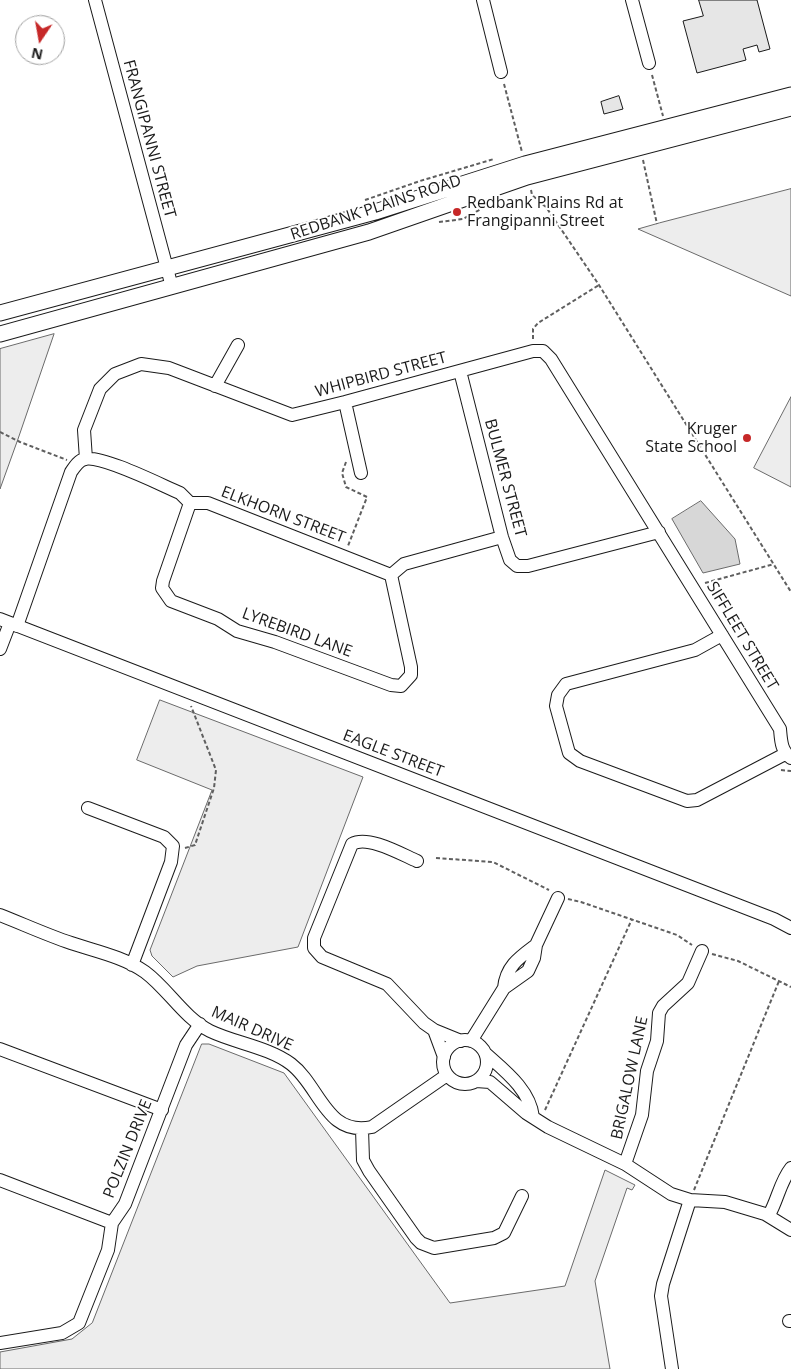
<!DOCTYPE html>
<style>
body{margin:0}
#map{position:relative;width:791px;height:1369px;overflow:hidden;background:#fff;font-family:"Open Sans",sans-serif}
canvas{display:block}
.north{position:absolute;left:15px;top:15px;width:50px;height:50px;box-sizing:border-box;background:#fff;border:1px solid #a3a3a3;border-radius:50%;rotate:192deg;font-size:14px;font-weight:700;line-height:20px;text-align:center;color:#1a1a1a}
.north::after{content:'';display:block;margin:auto;width:18px;height:22px;background:#c62828;clip-path:polygon(50% 0,100% 100%,50% 72%,0 100%)}
</style>
<div id="map">
<canvas width="791" height="1369"></canvas>
<div class="north">N</div>
</div>
<script>
const context = document.querySelector('canvas').getContext('2d');
context.lineJoin = 'round';
function fill(path, color) { context.fillStyle = color; context.fill(path, 'evenodd'); }
function strokePath(path, color, width, dash) { context.strokeStyle = color; context.lineWidth = width; context.lineCap = dash ? 'butt' : 'round'; context.setLineDash(dash || []); context.stroke(path); }
function write(font, color, halo, rows, align = 'center') {
  context.font = font + ' "Open Sans",sans-serif'; context.lineWidth = 4; context.setLineDash([]); context.textBaseline = 'middle'; context.strokeStyle = halo; context.fillStyle = color; for (const [text, x, y, turn = 0] of rows) {
    context.save(); context.translate(x, y); context.rotate((+turn || 0) * Math.PI / 180); context.textAlign = isNaN(turn) ? turn : align; if (halo) context.strokeText(text, 0, 0); context.fillText(text, 0, 0); context.restore();
  }
}
const built = new Path2D(`
 M791,189V296L638,229L659,223Z
 M54,334L18,439L0,489V349Z
 M791,397V487L754,468Z
 M160,700L363,777L298,947L197,966L173,977L152,956L150,950L212,790L137,760Z
 M202,1044H209L284,1073L450,1303L565,1286L605,1170L635,1185L632,1190L627,1188L595,1281L610,1369H0V1352L72,1339L92,1323Z`);
fill(built, '#ededed');
strokePath(built, '#6a6a6a', 1);
const water = new Path2D(`
 M701,501L735,539L740,564L703,573L672,519Z`);
fill(water, '#d7d7d7');
strokePath(water, '#6a6a6a', 1);
const building = new Path2D(`
 M699,0H757L770,49L759,52L757,45L743,49L746,60L697,73L683,21L703,16Z
 M619,96L623,109L604,114L601,102Z`);
fill(building, '#e6e6e6');
strokePath(building, '#1a1a1a', 1);
const minor = new Path2D(`
 M95,0L172,287
 M483,0L501,72
 M632,0L649,63
 M460,371L502,537L510,560L517,566H528L659,532
 M215,386L238,345
 M345,402L361,473
 M86,459L84,430L100,389L115,374L141,364L169,368L292,415L345,402L533,351H543L551,359L780,729C781,740 781,751 791,758
 M190,503L163,581L162,588L171,601L218,619L237,631L275,642L391,685L401,686L411,675V667L391,575
 M0,619L774,919L791,928
 M17,626L71,472C75,466 79,460 85,459C102,455 161,485 180,493L190,503H208L391,575L404,564L502,537
 M722,635L695,650L566,684L558,695L556,706L569,753L580,761L687,801L697,800L785,754
 M0,649L10,623
 M88,808L164,837L173,846L171,862L132,965
 M417,861C401,854 368,835 352,844L314,938V948L322,957L387,984L424,1023L434,1030L461,1041
 M0,915C23,924 47,935 71,943C95,951 124,957 145,972C168,989 184,1018 210,1031C235,1043 268,1047 291,1064C320,1086 326,1137 372,1127L447,1075
 M504,988L528,971L534,958L536,945L558,898
 M434,1030L444,1057
 M443 1062a22 22 0 1 1 44 0a22 22 0 1 1-44 0Z
 M471,1041L504,988C506,966 520,957 536,945
 M0,1049L162,1110
 M486,1054C505,1071 530,1090 533,1117
 M476,1081L490,1082L526,1113L548,1127L625,1164L671,1194L690,1200L725,1202L765,1214L791,1230
 M362,1129L363,1160L369,1171L416,1238L421,1243L434,1248L494,1238L504,1233L522,1196
 M625,1164L642,1115L647,1071L657,1041L659,1013L663,1006L688,983L702,951
 M0,1180L112,1223
 M769,1215C778,1199 780,1182 791,1168
 M789,1321H791
 M0,1343L62,1333L79,1323L108,1250L112,1223L125,1204L186,1045L200,1024
 M672,1369L661,1296L663,1284L690,1200`);
const major = new Path2D(`
 M0,313L375,212L525,164L791,95
 M0,334L369,232L527,177L791,108`);
strokePath(minor, '#1a1a1a', 14);
strokePath(major, '#1a1a1a', 17);
strokePath(new Path2D(`
 M652,75L663,116
 M504,84L522,152
 M643,160L657,224
 M531,190L532,195L546,207L599,285L791,592
 M365,200L420,181L494,159
 M439,222L463,219L488,205
 M533,339V329L538,323L599,285
 M0,432L20,442L67,460
 M346,462L342,473L346,487L367,497L348,546
 M705,583L774,564
 M781,770L791,771
 M185,848L195,845L214,788L216,770L191,706
 M436,858L493,862L549,890
 M568,899L581,902L677,935L692,945
 M712,954L738,961L791,987
 M545,1110L632,919
 M694,1190L779,981`), '#5f5f5f', 2, [4, 2.5]);
strokePath(minor, '#fff', 12);
strokePath(major, '#fff', 15);
for (const [x, y, r, color] of [
 [457,212,5,"#c62828"],
 [747,438,5,"#c62828"]
]) { const dot = new Path2D(); dot.arc(x, y, r, 0, 2 * Math.PI); context.fillStyle = color; context.fill(dot); strokePath(dot, '#fff', 2); }
write('16px', '#1a1a1a', '#fff', [
 ["FRANGIPANNI STREET",149,139,75],
 ["REDBANK PLAINS ROAD",376,208,-18],
 ["WHIPBIRD STREET",381,375,-15],
 ["BULMER STREET",505,478,75],
 ["ELKHORN STREET",283,515,21],
 ["LYREBIRD LANE",297,633,20],
 ["SIFFLEET STREET",742,636,59],
 ["EAGLE STREET",393,754,21],
 ["MAIR DRIVE",252,1029,24],
 ["BRIGALOW LANE",630,1078,-78],
 ["POLZIN DRIVE",128,1149,-68]
]);
write('16px', '#1a1a1a', '#fff', [
 ["Redbank Plains Rd at",467,203],
 ["Frangipanni Street",467,221],
 ["Kruger",737,429,"right"],
 ["State School",737,447,"right"]
], 'left');
</script>
